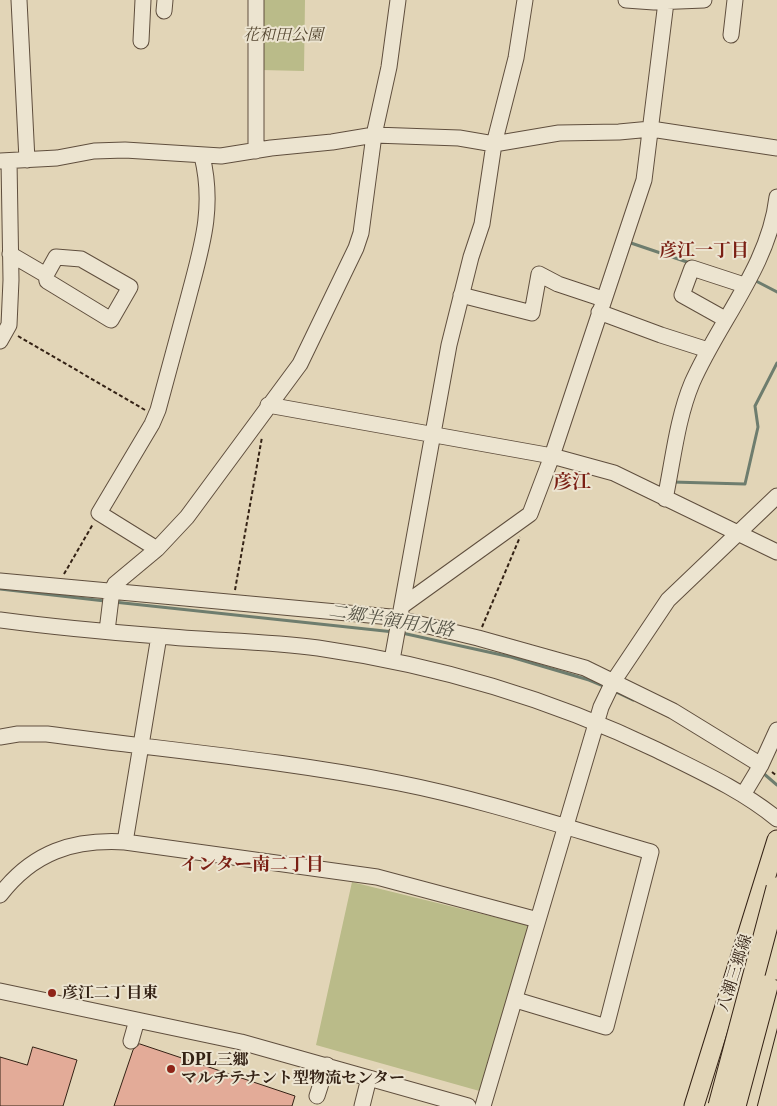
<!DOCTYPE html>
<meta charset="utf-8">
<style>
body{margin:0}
canvas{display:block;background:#e2d5b7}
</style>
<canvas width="777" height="1106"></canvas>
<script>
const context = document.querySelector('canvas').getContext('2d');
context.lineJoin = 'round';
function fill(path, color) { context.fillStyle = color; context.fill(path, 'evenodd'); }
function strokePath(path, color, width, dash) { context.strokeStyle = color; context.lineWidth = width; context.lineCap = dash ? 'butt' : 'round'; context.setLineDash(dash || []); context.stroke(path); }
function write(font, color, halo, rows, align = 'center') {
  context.font = font + ' "Libre Caslon Text","Noto Serif JP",serif'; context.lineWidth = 4; context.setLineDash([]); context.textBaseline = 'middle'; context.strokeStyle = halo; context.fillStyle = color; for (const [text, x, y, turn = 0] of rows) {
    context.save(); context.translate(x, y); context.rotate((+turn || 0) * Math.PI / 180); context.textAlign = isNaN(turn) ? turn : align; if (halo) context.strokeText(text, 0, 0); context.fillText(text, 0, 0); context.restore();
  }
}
fill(new Path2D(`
 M262,0H305L304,71L261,70Z
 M352,882L531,926L483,1092L316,1045Z`), '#babb89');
strokePath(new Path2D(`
 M628,242L690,263
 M754,280L777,292
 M672,482L745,484L758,427L755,406L777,363
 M0,589L105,601
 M114,602L394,632
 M402,633L511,657L589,680L606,687
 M614,691L633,700
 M763,773L777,785`), '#6e7d6e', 3);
const building = new Path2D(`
 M140,1044L295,1096L292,1106H114L133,1050Z
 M33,1047L77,1060L63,1106H0V1057L27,1065Z`);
fill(building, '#e3ab98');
strokePath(building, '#342215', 1);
const minor = new Path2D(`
 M19,0L27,160
 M626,0L654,2L704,0
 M164,11L165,0
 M731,35L735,0
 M141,41L143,0
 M256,151V0
 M0,161L57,158L94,151L125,150L221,156L271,148L332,142L374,135L459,138L494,144L559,133L619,132L651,129L777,148
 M10,254L46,275
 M56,257L81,259L130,287L111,320L47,281L46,275Z
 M461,295L532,313L539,274L558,284L603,299
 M599,312L661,335L708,350
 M725,319L682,295L692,268L744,285
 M0,341L9,325L11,280L9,161
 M268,405L552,456L614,473L777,552
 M665,499C673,461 677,419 692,383C719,321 769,266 777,197
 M157,549L99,513L152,424L158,410C168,373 178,336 188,299C201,249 215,209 202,156
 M0,581L391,617L478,638L585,668L673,711L761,765
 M402,606L530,514L552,456L644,180L666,2
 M0,620C53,627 106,632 159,636C211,641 265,641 318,648C436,665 549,698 657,750C697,770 742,790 777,819
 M107,631L112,590L115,584L157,549L187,517L300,364L356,248L361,233L374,135L389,67L398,0
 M392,660L449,345L471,257L482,224L494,144L516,58L525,0
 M0,737L18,734H47C164,750 283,760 399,783C485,800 568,828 651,852L606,1027L516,1000
 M743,795L761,765L777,730
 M125,842L159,636
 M0,895C33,852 73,839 125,842L377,877L538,920
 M0,991L241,1042L468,1106
 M131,1041L137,1020
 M317,1096L327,1065
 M362,1106L369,1078
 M483,1106L601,707L613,682L668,600L777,496`);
const major = new Path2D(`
 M694,1106L777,840
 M747,1106L777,990`);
strokePath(minor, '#604f3e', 17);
strokePath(major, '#342215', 21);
strokePath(new Path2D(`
 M18,336L145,410
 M64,574L93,524
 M235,590L262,437
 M482,627L520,537
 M772,772L777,776`), '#342215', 2, [4, 2.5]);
strokePath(minor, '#ece4d0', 15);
strokePath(major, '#e2d5b7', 19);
const highwayBridge = new Path2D(`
 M719,1106L777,888
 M735,1106L767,986`);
strokePath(highwayBridge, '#342215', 23, []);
strokePath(highwayBridge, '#e2d5b7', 21);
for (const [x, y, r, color] of [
 [52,993,5,"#8f2418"],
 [171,1069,5,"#8f2418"]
]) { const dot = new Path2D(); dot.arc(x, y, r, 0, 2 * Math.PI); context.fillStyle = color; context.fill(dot); strokePath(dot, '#ece4d0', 2); }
write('italic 16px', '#564832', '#ece4d0', [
 ["花和田公園",283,35]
]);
write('16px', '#342215', '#ece4d0', [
 ["八潮三郷線",735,973,-72]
]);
write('bold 16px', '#342215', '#ece4d0', [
 ["彦江二丁目東",62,993],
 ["DPL三郷",181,1060],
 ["マルチテナント型物流センター",181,1078]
], 'left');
write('bold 18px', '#7a1f14', '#ece4d0', [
 ["彦江一丁目",704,251],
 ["インター南二丁目",252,865]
]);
write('italic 18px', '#514f42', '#ece4d0', [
 ["二郷半領用水路",391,621,9]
]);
write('bold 19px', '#7a1f14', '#ece4d0', [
 ["彦江",572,483]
]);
</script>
